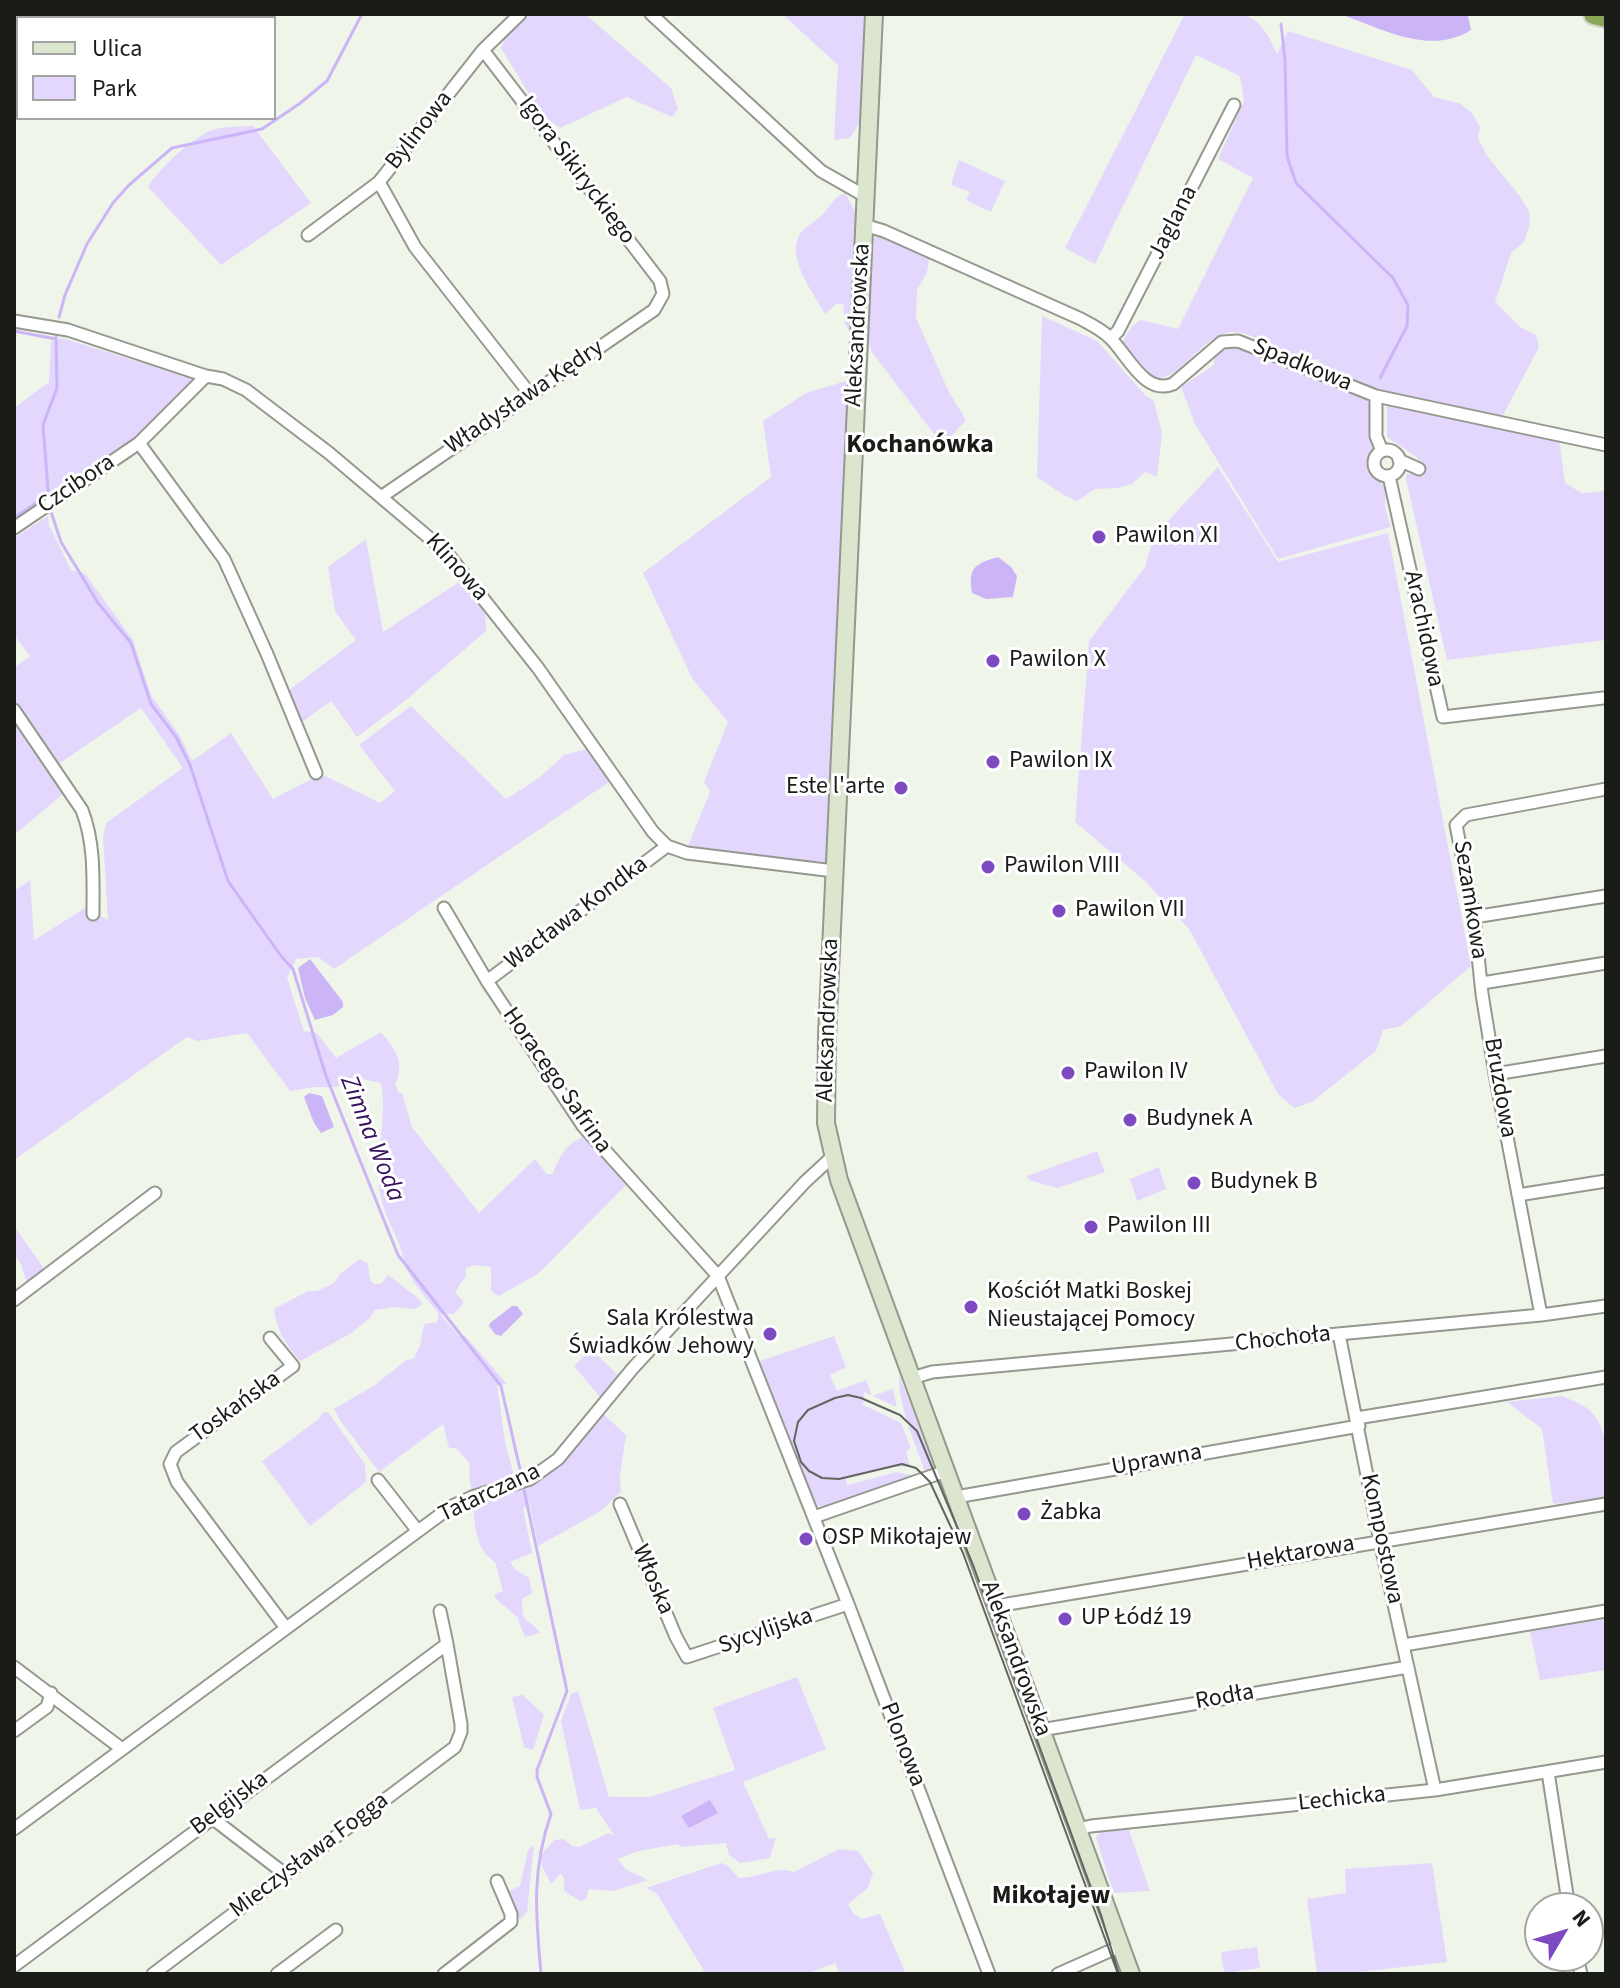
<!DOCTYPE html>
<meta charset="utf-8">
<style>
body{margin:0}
#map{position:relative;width:1620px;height:1988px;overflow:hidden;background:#f0f5ea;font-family:"Source Sans 3",sans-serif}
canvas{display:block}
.frame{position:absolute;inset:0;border:16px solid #1a1c18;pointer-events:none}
.legend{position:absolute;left:16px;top:16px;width:260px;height:104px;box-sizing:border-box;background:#fff;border:2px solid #a3a4a3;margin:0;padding:10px 14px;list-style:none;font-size:24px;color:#1a1c18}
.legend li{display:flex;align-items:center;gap:16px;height:40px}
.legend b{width:40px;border:2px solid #a3a4a3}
.north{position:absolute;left:1524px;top:1892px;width:80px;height:80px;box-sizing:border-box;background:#fff;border:2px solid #a3a4a3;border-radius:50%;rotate:52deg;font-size:22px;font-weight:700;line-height:32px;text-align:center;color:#1a1c18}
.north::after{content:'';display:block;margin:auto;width:28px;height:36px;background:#7e4ac1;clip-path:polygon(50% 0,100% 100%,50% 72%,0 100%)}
</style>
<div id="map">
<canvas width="1620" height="1988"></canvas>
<div class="frame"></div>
<ul class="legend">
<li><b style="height:10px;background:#dce5ce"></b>Ulica</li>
<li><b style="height:22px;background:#e4d7fe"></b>Park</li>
</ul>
<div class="north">N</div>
</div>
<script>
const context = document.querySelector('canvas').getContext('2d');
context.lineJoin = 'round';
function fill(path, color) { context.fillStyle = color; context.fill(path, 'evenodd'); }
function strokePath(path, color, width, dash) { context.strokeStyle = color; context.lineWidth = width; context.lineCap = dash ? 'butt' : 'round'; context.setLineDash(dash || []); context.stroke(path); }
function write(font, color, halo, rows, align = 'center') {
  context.font = font + ' "Source Sans 3",sans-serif'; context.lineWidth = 6; context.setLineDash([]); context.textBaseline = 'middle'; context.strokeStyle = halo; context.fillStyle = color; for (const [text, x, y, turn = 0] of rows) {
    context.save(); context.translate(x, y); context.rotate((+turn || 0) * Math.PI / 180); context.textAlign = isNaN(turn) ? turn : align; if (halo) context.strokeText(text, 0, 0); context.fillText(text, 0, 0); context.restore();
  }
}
fill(new Path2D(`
 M528,14H585L671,88L678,109L672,117L627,97L560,128L542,115L501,48L506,36Z
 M782,14H865L861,120L850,138L834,140L838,65Z
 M1185,14H1243C1263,22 1269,37 1277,54L1288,31L1412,70L1434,97L1459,103L1472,113L1480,127L1478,139L1488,157L1519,195L1529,211L1530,224L1524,242L1511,253L1495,302L1520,327L1536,335L1539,347L1501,419L1373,388L1325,369L1317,359C1310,359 1304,363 1295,359C1276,351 1253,331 1232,332C1200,334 1175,391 1150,375C1139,368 1130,352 1122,342L1132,326L1141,320L1178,329L1253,178L1218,159L1244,101L1240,76L1196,55L1095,264L1065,248Z
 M253,126L311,203L221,265L148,187C158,169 195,135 215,129C227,126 241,127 253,126Z
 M959,160L1005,181L991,212L966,200L970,192L951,185Z
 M845,193L858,217L851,334L845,324L843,304H836L825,314C814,294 785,257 800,234C804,227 813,223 819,218C828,210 834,196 845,193Z
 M883,234L930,254L927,272L917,290L916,318L948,390L966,420L943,446L872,352L867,338L874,238Z
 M1042,316L1097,341L1146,396L1154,401L1162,433L1157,477L1145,472L1132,484L1118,488L1095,489L1077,501L1062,494L1037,477Z
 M62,338L195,379L133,440L14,523V408L49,382L51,342Z
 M1237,347L1365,397L1369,404L1375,444L1369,467L1386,489L1385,507L1391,527L1278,559L1195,424L1181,387L1214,365V357L1223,348Z
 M846,381L848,386L847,483L829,867L687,848L710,792L704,782L728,722L692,678L643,573L771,477L763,421L806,393Z
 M1387,403L1559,439L1565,483L1582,493L1606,491V640L1447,660L1406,479L1407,474H1414L1419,465L1418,458L1387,437Z
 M1218,467L1278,562L1388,533L1471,966L1401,1026L1383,1030L1376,1051L1312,1102L1294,1108L1278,1094L1189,929L1144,880L1075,822L1089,641L1145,567L1154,536Z
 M48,516L49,525L71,570L85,574L133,640L151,695L180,736L192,761L231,733L273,799L321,774L380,803L395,791L359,745L411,706L506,799L539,778L564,755L587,749L609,782L334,969L318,957L296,959L287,978L304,1031L317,1033L336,1058L381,1032C395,1049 406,1063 395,1084L399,1093H402L412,1127L479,1213L535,1159L547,1174H553C559,1157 566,1144 583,1137L626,1185L539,1273L499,1296L491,1291V1267L476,1265L466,1268V1276L455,1292L464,1302L454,1314H440L459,1336H465L507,1384L497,1385L505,1442L518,1490L554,1467L601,1412L626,1435L620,1475L621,1492L601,1511L538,1546L530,1505L523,1508L532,1553L510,1562L515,1569L529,1578L532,1593L522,1599C522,1630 528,1614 540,1633L525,1637L517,1617L495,1598V1594L503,1591L495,1562C473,1549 475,1518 472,1496C471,1484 468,1477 470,1464L456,1448H449L443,1424L379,1472L340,1420L334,1409L375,1385L406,1360L413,1359L420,1346L424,1324L437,1322L439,1314C425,1296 404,1275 402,1252C396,1234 385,1216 381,1198C373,1160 388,1121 381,1083L353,1077C336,1090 336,1087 317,1087C308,1087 299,1090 290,1091L247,1033L198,1041L187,1037L14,1160V891L30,880L34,940L85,908L108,920L103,838L106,823L183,768L141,708L60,763L63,794L14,835V701L17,699L14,694V668L30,656L14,635V538Z
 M366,539L383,632L462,580L485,609L486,631L406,700L357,737L331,701L302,722L289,690L356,640L335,611L328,567Z
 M1097,1151L1105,1172L1057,1188L1029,1180L1027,1176Z
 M1159,1167L1166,1189L1137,1201L1130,1179Z
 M14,1226L47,1273L28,1287L21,1264L14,1254Z
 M360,1259L368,1264L370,1279L374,1284H381L388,1275L417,1297L423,1304L415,1309L395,1307L375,1310L370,1318L350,1334L300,1361C286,1345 276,1329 274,1309L308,1291H317L334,1283L341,1273Z
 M834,1336L846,1367L830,1375L837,1391L866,1380L872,1396L893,1389L897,1407L864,1392L863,1405L901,1423L911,1448L906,1451L910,1467H893L846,1479L847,1485L897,1472L916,1476L827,1509L816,1505L811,1500L757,1362Z
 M591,1349L619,1376L600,1397L574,1366Z
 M899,1375L936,1470L929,1456L934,1471L926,1474C915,1442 899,1409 899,1375Z
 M1562,1396C1573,1401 1588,1406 1595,1416C1611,1439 1606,1471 1606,1498L1553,1504L1542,1429L1507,1402Z
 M328,1412L365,1464L366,1482L310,1526L262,1461L319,1419L322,1413Z
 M1606,1619V1670L1540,1680L1530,1631Z
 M797,1677L826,1749L743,1782L769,1839L776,1837L770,1858L740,1863L729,1855L726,1843L681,1847L678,1844L638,1851L618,1859L625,1869L648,1880L613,1891L589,1889L586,1899L580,1901L564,1891V1879L561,1873L551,1884L542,1866L541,1855L554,1840L564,1839L571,1845L579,1847L609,1833L615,1837L596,1808L580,1810L561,1721L571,1694L578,1691L609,1797H650L735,1770L713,1708Z
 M523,1695L544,1715L533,1750L524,1747L512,1697Z
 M1128,1827L1150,1891L1115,1893L1112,1888L1096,1837L1103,1829Z
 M534,1845L527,1912L520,1920L505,1893L520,1886L528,1850Z
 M839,1849L858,1851L873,1873L868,1888L848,1904L853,1913L861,1919L880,1914L906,1974H840L835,1963L806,1974H706L657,1894L646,1888L721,1863L727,1865L739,1878C758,1878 776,1866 794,1872Z
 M1432,1863L1447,1962L1341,1974H1317L1307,1899L1346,1893L1345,1869Z
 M1257,1947L1260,1968L1224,1973L1221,1952Z`), '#e4d7fe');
fill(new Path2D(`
 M1340,14H1456L1468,16L1471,30C1430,56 1382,29 1340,14Z
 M998,557L1011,567L1017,576L1013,597L986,599L972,593C968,568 974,564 998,557Z
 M310,959L343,1002V1007L333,1015L315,1020L305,998L298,968Z
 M309,1093L322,1096L334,1127L321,1133L314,1123L304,1097Z
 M512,1306H517L523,1314L501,1336L495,1334L489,1326L490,1323Z
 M710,1800L718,1813L689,1828L681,1816Z`), '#ccb5f6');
strokePath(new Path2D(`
 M1281,24L1285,60L1287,156L1296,183L1393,278L1408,305L1407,326L1380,378
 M59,317L65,295L87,244L113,203L129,185L172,148L262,129L299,104L327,81L362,14
 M14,331L56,339
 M49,502L43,425L57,388L56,335
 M50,509L61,542L98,603L131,643L151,704L176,737L190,765L228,881L281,956L293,969L326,1076L398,1255L501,1386L522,1478
 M14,518L48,495
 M1605,1456L1606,1457
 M523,1485L567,1691L537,1770V1777L551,1814C531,1871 536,1916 541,1974`), '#ccb5f6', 3);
const street = new Path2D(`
 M651,14L821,171L865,196
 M379,182L415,247L530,394
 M864,225L884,231L1081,319C1090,324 1101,329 1109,337C1127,353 1144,396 1173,384L1222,342L1238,341L1376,396L1606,445
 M308,235L379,182L483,50L520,14
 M14,321L68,330L206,376L223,379L246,390L329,453L447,553L538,668L653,832L667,846L687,853L834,871
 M1111,338L1118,331L1234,105
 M1376,396V436L1382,451
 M139,443L224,559L267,654L316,773
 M1374 463a13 13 0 1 1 26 0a13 13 0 1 1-26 0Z
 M1399,460L1419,469
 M1389,476L1443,717L1603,698
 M381,497L654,310L663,294L660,281L483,50
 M14,528L139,443L206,376
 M14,710L82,810C95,844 93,878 93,914
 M444,908L487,981L583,1126L718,1276L848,1604L989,1974
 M1474,917L1606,896
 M487,981L667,846
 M1482,983L1606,963
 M1495,1074L1606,1056
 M1518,1195L1606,1181
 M14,1300L155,1193
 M1541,1315L1495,1074L1482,994L1474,917L1456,825L1466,815L1606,789
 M1339,1334L1380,1541L1435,1790
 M270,1338L293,1366L176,1452L170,1464L177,1482L286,1628
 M912,1378L932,1372L1541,1315L1606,1306
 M1357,1418L1606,1377
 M378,1480L417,1530
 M956,1497L1359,1426
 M620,1504L676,1637L687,1657L848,1604
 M814,1517L946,1471
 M996,1606L1606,1504
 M440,1611L447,1644
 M1404,1645L1606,1611
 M14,1667L122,1749
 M1041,1730L1408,1667
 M14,1731L47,1707L51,1693
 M1548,1772L1569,1908
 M212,1818L285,1874
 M14,1829L452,1506L472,1497L530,1479L558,1459L633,1368L805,1182L832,1157
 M1078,1829L1091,1826L1435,1790L1606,1762
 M1577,1956L1581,1974
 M14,1966L447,1644L461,1724V1732L455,1747L153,1974
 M277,1974L336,1930
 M444,1974L511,1922V1914L497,1881
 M1058,1974L1121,1946`);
const secondary = new Path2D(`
 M874,14L827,1036L826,1123L839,1180L1131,1974`);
const highway = new Path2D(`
 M1594,14L1606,17`);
strokePath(street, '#94988e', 15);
strokePath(secondary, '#94988e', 20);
strokePath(highway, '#d1d2d1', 24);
strokePath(street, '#fff', 11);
strokePath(secondary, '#dce5ce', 16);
strokePath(highway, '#8ca75a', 20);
strokePath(new Path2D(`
 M1118,1974L963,1553L930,1482L916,1468L902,1464L839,1479L822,1478L809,1471L801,1462L794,1441L798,1422L808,1410L835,1398L848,1395L861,1398L900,1415L917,1431L973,1565L1101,1915L1119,1974`), '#62655f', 2);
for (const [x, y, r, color] of [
 [1099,537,8,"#7e4ac1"],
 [993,661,8,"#7e4ac1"],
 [993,762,8,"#7e4ac1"],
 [901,788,8,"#7e4ac1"],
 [988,867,8,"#7e4ac1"],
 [1059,911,8,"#7e4ac1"],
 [1068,1073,8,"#7e4ac1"],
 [1130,1120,8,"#7e4ac1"],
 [1194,1183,8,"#7e4ac1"],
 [1091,1227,8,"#7e4ac1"],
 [971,1307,8,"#7e4ac1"],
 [770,1334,8,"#7e4ac1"],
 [1024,1514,8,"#7e4ac1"],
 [806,1539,8,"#7e4ac1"],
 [1065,1619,8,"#7e4ac1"]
]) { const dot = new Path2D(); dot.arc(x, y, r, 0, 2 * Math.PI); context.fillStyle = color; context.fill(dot); strokePath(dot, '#fff', 3); }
write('24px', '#1a1c18', '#fff', [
 ["Bylinowa",420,131,-52],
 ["Igora Sikiryckiego",576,171,53],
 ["Jaglana",1174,223,-63],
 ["Aleksandrowska",859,325,-87],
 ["Spadkowa",1302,366,22],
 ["Władysława Kędry",525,398,-34],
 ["Czcibora",77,485,-34],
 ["Klinowa",456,568,48],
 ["Arachidowa",1423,629,78],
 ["Sezamkowa",1469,900,81],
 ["Wacława Kondka",577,914,-37],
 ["Aleksandrowska",829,1020,-88],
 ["Horacego Safrina",556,1081,55],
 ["Bruzdowa",1499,1088,80],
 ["Chochoła",1283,1340,-6],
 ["Toskańska",236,1408,-36],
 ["Uprawna",1157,1461,-10],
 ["Tatarczana",490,1494,-25],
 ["Kompostowa",1381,1539,78],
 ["Hektarowa",1301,1554,-10],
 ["Włoska",652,1580,67],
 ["Sycylijska",766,1632,-19],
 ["Aleksandrowska",1015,1659,70],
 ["Rodła",1225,1698,-10],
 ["Plonowa",902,1745,69],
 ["Lechicka",1342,1800,-6],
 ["Belgijska",230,1804,-37],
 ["Mieczysława Fogga",310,1856,-37]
]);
write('24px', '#1a1c18', '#fff', [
 ["Pawilon XI",1115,537],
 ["Pawilon X",1009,661],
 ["Pawilon IX",1009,762],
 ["Este l'arte",885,788,"right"],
 ["Pawilon VIII",1004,867],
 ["Pawilon VII",1075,911],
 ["Pawilon IV",1084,1073],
 ["Budynek A",1146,1120],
 ["Budynek B",1210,1183],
 ["Pawilon III",1107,1227],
 ["Kościół Matki Boskej",987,1293],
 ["Nieustającej Pomocy",987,1321],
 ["Sala Królestwa",754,1320,"right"],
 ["Świadków Jehowy",754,1348,"right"],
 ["Żabka",1040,1514],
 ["OSP Mikołajew",822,1539],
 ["UP Łódź 19",1081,1619]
], 'left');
write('bold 26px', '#1a1c18', '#fff', [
 ["Kochanówka",920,446],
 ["Mikołajew",1051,1897]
]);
write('italic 26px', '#36125d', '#fff', [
 ["Zimna Woda",371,1139,68]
]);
</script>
